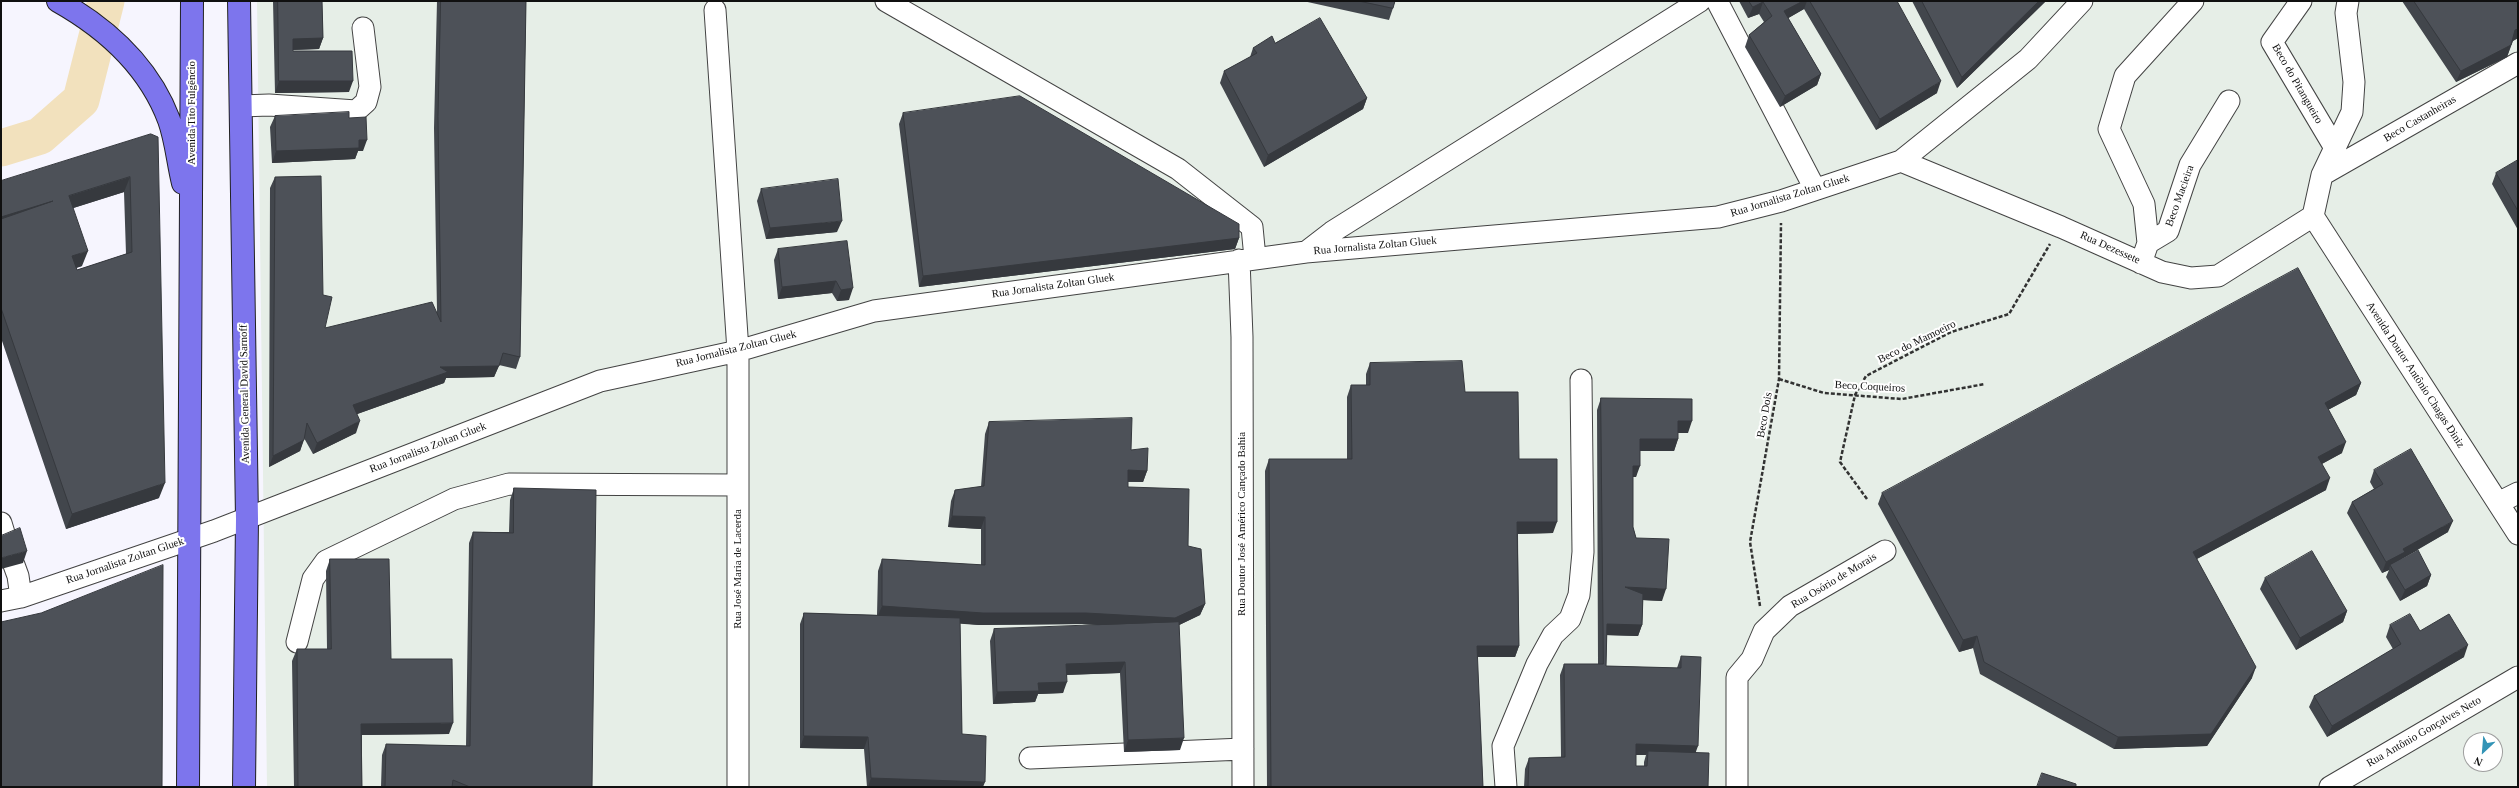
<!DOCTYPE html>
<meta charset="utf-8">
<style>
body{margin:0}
#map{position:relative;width:2519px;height:788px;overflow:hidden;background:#f6f5fe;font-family:"Times New Roman",serif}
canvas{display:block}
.frame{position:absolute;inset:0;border:2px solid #101010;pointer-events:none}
.north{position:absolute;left:2463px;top:732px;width:40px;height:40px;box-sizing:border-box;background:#fff;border:1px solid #9f9f9f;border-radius:50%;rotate:206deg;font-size:11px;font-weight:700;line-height:16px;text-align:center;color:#101010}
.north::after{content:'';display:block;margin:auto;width:14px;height:18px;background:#3394b6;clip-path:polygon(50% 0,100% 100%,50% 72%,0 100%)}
</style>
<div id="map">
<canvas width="2519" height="788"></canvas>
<div class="frame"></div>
<div class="north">N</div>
</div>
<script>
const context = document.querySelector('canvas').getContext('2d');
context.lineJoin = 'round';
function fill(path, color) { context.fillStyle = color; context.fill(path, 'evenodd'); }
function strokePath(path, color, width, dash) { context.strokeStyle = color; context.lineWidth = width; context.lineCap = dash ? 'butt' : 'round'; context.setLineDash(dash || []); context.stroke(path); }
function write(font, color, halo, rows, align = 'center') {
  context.font = font + ' "Times New Roman",serif'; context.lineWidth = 4; context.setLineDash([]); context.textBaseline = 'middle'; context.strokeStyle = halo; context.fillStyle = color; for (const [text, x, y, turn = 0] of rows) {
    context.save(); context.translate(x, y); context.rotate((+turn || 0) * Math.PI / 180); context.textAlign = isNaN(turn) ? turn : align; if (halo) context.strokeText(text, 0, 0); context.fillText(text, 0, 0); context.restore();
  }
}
fill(new Path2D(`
 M257,1H2518V787H267ZM2471,740H2495V764H2471Z`), '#e6eee7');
strokePath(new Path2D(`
 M1,148L40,136L81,100L106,1`), '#f2e1bd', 37);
const minor = new Path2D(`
 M886,1L1178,169L1252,227L1255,258
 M1717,1L1815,189
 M2301,1L2272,42L2335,148
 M715,10L738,351V787
 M241,106L269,105L356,111L366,102L370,87L363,28
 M1901,161L2061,227L2162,272L2191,278L2218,276L2313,216
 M2322,175L2518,63
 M2313,216L2518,534
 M2313,216L2322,175L2352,112L2354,82L2346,13L2348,1
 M2148,243L2168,231L2190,165L2229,101
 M1306,252L1332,232L1700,1
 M1239,260L1242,337L1243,787
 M2141,263L2148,243L2144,204L2109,129L2125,76L2193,1
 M2498,503L2518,493
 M1,523L7,543
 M14,565L18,576L21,597
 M1,601L21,597L214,531L600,381L738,351L874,311L1306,252L1718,217L1781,201L1901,161L2028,59L2082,1
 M297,642L313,579L326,561L454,499L509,484L738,485
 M1030,758L1243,749
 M1506,787L1503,746L1537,664L1553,635L1570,619L1579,595L1583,552L1581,380
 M1737,787V677L1752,659L1764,631L1790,606L1885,551
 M2330,787L2518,677`);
const major = new Path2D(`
 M58,1C106,28 149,67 169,120C176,139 178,163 183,183
 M239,1L247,519L244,787
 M188,787L192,1`);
strokePath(minor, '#434343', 23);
strokePath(major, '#212121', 24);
strokePath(new Path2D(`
 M1779,379L1824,393L1902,399L1985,384
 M1867,499L1840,462L1855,395L1866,376L1951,332L2009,314L2050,244
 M1760,606L1750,542L1779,379L1781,223`), '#323232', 2.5, [4, 2]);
strokePath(minor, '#fff', 21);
strokePath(major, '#7d75ed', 22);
fill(new Path2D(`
 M273,1H322L323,38L319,49L293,50V51L349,92L275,93Z
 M437,1H526L520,357L516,369L499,365L494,377L446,378L444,383L357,414L356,433L313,454L304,438L300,451L269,467L270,188L275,177L323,295L325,328L437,312L434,128Z
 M1303,1H1395L1393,8L1389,20Z
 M1739,1H1897L1937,93L1876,130L1804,9L1788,18L1821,74L1817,85L1780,107L1745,47L1749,35L1764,22L1759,14L1748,18Z
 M1912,1H2046L1957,88Z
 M2402,1H2518V38L2513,41L2507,57L2456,82Z
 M1275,43L1367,98L1363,109L1264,167L1220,83L1224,71L1250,57L1253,48Z
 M903,113L1239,238L1235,249L919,287L899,124Z
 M275,116L349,118L363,151H358L355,159L272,163L270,127Z
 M151,134L159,498L66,529L1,338V181ZM124,192L126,254L77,270L76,268L82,266L73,208Z
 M2518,160V230L2492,184L2496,173Z
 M761,189L837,232L766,239L757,201Z
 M847,241L849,300L837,301L832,293L778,299L774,260L778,249Z
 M1370,363L1465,392L1519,459L1553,533L1518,534L1519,646L1515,657H1477L1483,787H1267L1265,471L1269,459H1347V397L1351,385H1366V374Z
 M2361,383L2356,395L2328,410L2342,453L2322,464L2326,490L2197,559L2252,678L2207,746L2114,749L1980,674L1973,648L1959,652L1878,504L1882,493Z
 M1601,398L1688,433H1678V439L1674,451H1640L1636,477H1633V527L1636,538L1662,601L1643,600L1642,625L1638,636L1607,635L1606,666L1677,668L1681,656L1696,752L1708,787H1524L1525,769L1529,758L1561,757L1560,675L1564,664H1598L1597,410ZM1636,755H1646L1644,762V766H1636Z
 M989,422L1131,450L1147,471L1143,482H1128V487L1188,546L1205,604L1200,615L1179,625L1180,750L1124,752L1120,673L1067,675L1063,693L1038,694L1035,702L993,704L990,641L994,629L1101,625L1082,624L979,625L960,623L962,734L983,787H867L864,749L800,748V624L804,613L877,615L878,571L882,559L981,565V529L948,527L951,501L955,490L981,487L985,434Z
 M2374,470L2448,532L2402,559L2431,575L2427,586L2400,601L2386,577L2389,570L2382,573L2347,513L2352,502L2374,489L2370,482Z
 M514,488L592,787H381L382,755L386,744L466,746L469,543L473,532H509L510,500Z
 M330,559L391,659L449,734L362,735V787H294L292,661L297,649H327L326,571Z
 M2265,578L2347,611L2343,622L2296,650L2260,589Z
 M2390,625L2420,631L2464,657L2327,737L2309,707L2314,696L2393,649L2386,637Z`), '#42464c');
fill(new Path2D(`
 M1803,1H1807L1804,9L1780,23L1784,11Z
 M2039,1H2046L1957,88L1962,77Z
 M1763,2L1759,14L1748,18L1753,7Z
 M2518,29V38L2511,42L2515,30Z
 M323,38L319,49L289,50L293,39Z
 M2511,45L2507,57L2456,82L2461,71Z
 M1821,74L1817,85L1780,107L1785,96Z
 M279,81H353L349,92L275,93Z
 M1941,81L1937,93L1876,130L1880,119Z
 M1367,98L1363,109L1264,167L1268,155Z
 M359,140H367L363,151H358L355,159L272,163L276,151Z
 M130,177L124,192L64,211L69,196Z
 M53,201L1,230V217Z
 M842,221L837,232L766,239L770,228Z
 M1239,238L1235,249L919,287L923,276Z
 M88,251L82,266L67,271L72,256Z
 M836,281L832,293L778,299L782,287Z
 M853,288L849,300L837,301L841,290Z
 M499,366L494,377L446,378L444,383L349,417L353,405L440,367Z
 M2361,383L2356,395L2320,414L2325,403Z
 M360,421L356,433L313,454L317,443Z
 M1678,421H1692L1688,433H1674Z
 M1640,439H1678L1674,451H1636Z
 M304,440L300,451L269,467L273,456Z
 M2346,442L2342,453L2314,468L2318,457Z
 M1633,466H1640L1636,477H1628Z
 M1128,470L1147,471L1143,482L1124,481Z
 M2330,478L2326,490L2189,563L2193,552Z
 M165,483L159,498L66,529L72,514Z
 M952,516L985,517L981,529L948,527Z
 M2453,521L2448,532L2390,565L2389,570L2382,573L2386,562L2403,549Z
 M1517,522H1557L1553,533L1513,534Z
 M27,551L23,563L1,569V558Z
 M2431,575L2427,586L2400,601L2405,590Z
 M1625,587L1666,589L1662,601L1621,599Z
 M1205,604L1200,615L1171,629L1082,624L979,625L877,618L882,606Z
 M2347,611L2343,622L2296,650L2300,638Z
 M1607,624L1642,625L1638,636L1603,635Z
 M1977,636L1973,648L1959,652L1963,640Z
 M2468,645L2464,657L2327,737L2332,726Z
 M1477,646H1519L1515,657H1473Z
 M1125,662L1120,673L1062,675L1066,664Z
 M2256,667L2252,678L2207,746L2114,749L2118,737Z
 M1067,682L1063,693L1038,694L1035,702L993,704L997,692L1038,683Z
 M453,723L449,734L357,735L361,724Z
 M804,736L868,737L864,749L800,748Z
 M1184,738L1180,750L1124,752L1128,740Z
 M1636,744L1698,746L1694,757L1648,751L1646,755H1632Z
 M871,778L985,782L983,787H868Z`), '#36393e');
const building = new Path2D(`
 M278,1H322L323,38L293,39V51H352L353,81H279Z
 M441,1H526L520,357L503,353L499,366L440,367L448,372L353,405L360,421L317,443L307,423L304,440L273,456L275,177L321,176L323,295L332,297L325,328L432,302L441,322L438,117Z
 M1359,1H1395L1393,8Z
 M1749,1H1803L1784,11L1821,74L1785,96L1749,35L1772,16L1763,2L1753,7Z
 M1810,1H1897L1941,81L1880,119Z
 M1922,1H2039L1962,77Z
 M2414,1H2518V29L2515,30L2511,45L2461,71Z
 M1320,18L1367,98L1268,155L1224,71L1257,53L1253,48L1272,36L1275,43Z
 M1020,96L1239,224V238L923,276L903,113Z
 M349,112V118L366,117L367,140H359V148L276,151L275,116Z
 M151,134L158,137L165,483L72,514L1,308V219L53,201L1,217V181ZM130,177L132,252L77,270L72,256L88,251L69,196Z
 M2518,160V211L2496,173Z
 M838,179L842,221L770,228L761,189Z
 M847,241L853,288L841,290L836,281L782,287L778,249Z
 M2298,268L2361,383L2325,403L2346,442L2318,457L2330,478L2193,552L2256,667L2211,734L2118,737L1984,662L1977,636L1963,640L1882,493Z
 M1462,361L1465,392H1518L1519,459H1557V522H1517L1519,646H1477L1483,787H1271L1269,459H1352L1351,385H1370V363Z
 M1601,398L1692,399V421H1678V439H1640V466H1633V527L1636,538L1669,539L1666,589L1625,587L1643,594L1642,625L1607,624L1606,666L1681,668V656L1701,657L1698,746L1636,744V766H1647L1648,751L1709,753L1708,787H1528L1529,758L1565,757L1564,664H1603Z
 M1132,418L1131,450L1148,448L1147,471L1128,470V487L1189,489L1188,546L1201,549L1205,604L1175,618L1086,613H983L882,606V559L985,565V517L952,516L955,490L984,486L989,422Z
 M2411,449L2453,521L2403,549L2405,552L2386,562L2352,502L2383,484L2374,470Z
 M514,488L596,490L592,787H470L453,780L452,787H385L386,744L470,746L473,532L513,533Z
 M20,528L27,551L1,558V536Z
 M2418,550L2431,575L2405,590L2390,565Z
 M2312,551L2347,611L2300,638L2265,578Z
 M330,559H389L391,659H452L453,723L361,724L362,787H298L297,649H331Z
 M163,565L162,787H1V622L41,613Z
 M804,613L960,618L962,734L986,736L985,782L871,778L868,737L804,736Z
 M2410,614L2420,631L2449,614L2468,645L2332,726L2314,696L2401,644L2390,625Z
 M1179,622L1184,738L1128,740L1125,662L1066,664L1067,682L1038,683L1039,691L997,692L994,629Z
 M2042,773L2076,784V787H2037Z`);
fill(building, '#4d5158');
strokePath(building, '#36393e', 1);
write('11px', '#101010', '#fff', [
 ["Beco do Pitangueiro",2297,84,60],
 ["Avenida Tito Fulgêncio",192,113,-90],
 ["Beco Castanheiras",2420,119,-30],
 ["Rua Jornalista Zoltan Gluek",1790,196,-17],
 ["Beco Macieira",2180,196,-70],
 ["Rua Jornalista Zoltan Gluek",1375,246,-5],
 ["Rua Dezessete",2110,248,24],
 ["Rua Jornalista Zoltan Gluek",1053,286,-8],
 ["Beco do Mamoeiro",1917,342,-26],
 ["Rua Jornalista Zoltan Gluek",736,349,-14],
 ["Avenida Doutor Antônio Chagas Diniz",2415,375,57],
 ["Beco Coqueiros",1870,387,3],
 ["Avenida General David Sarnoff",245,394,-91],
 ["Beco Dois",1765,415,-80],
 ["Rua Jornalista Zoltan Gluek",428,448,-21],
 ["Rua Doutor José Américo Cançado Bahia",1242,524,-90],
 ["Rua Jornalista Zoltan Gluek",125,561,-19],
 ["Rua José Maria de Lacerda",738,569,-90],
 ["Rua Osório de Morais",1834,581,-31],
 ["Rua Antônio Gonçalves Neto",2424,732,-30]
]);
</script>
